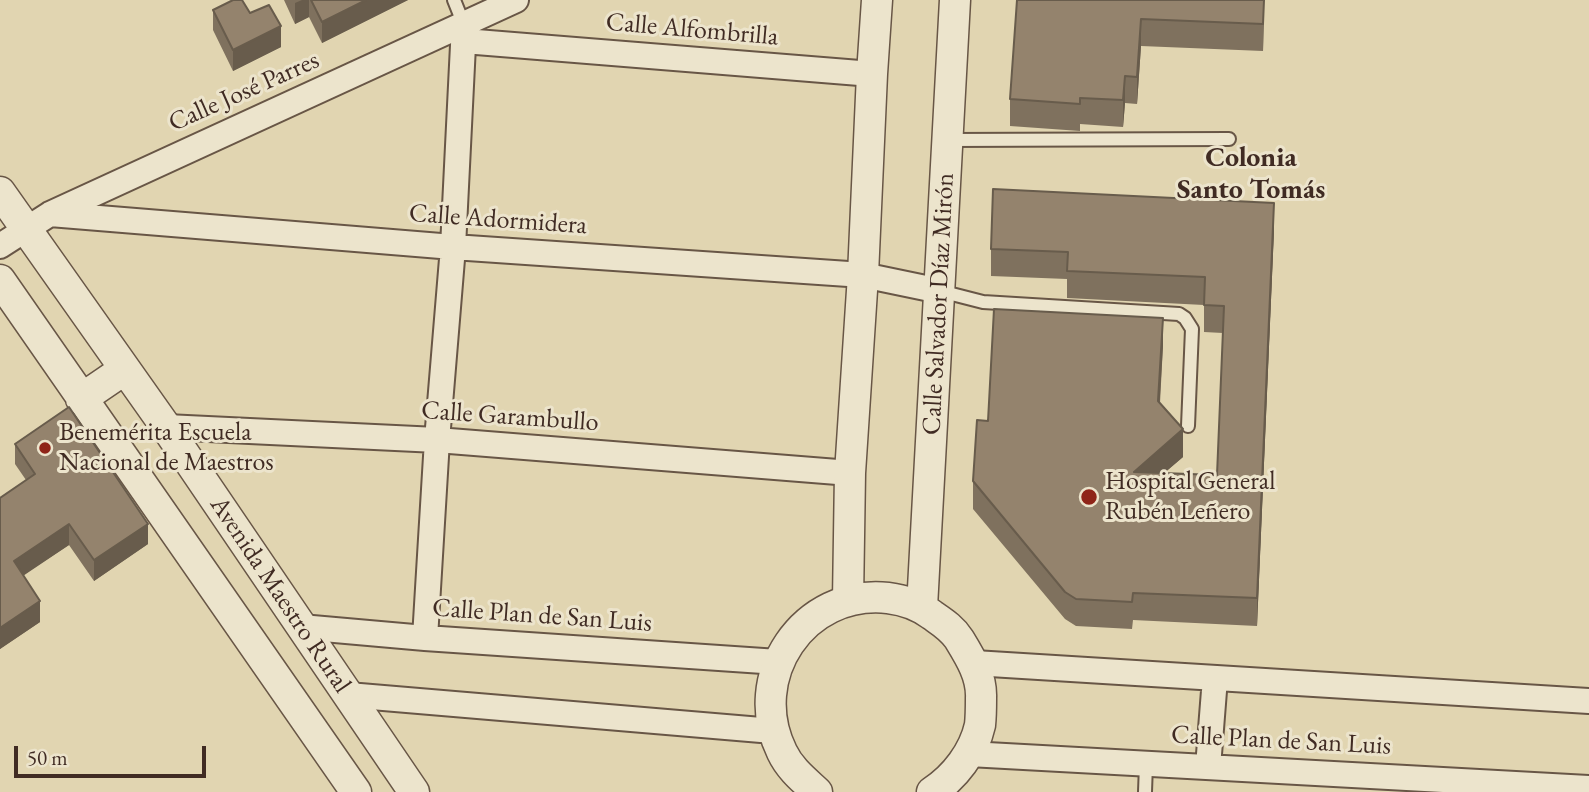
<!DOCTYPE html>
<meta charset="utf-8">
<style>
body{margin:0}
#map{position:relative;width:1589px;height:792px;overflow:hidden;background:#e1d5b1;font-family:"EB Garamond",serif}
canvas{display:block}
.scale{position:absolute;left:14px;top:746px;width:192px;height:32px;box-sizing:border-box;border:4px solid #402b23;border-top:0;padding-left:9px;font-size:21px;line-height:24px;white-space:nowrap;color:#402b23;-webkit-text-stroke:5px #ece4cc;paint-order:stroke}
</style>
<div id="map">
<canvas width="1589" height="792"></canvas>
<div class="scale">50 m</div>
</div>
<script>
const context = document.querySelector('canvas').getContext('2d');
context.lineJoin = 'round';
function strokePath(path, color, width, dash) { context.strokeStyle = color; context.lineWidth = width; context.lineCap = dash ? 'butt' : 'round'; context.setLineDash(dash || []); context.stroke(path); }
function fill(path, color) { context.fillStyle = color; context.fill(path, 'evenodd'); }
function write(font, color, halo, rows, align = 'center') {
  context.font = font + ' "EB Garamond",serif'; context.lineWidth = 6; context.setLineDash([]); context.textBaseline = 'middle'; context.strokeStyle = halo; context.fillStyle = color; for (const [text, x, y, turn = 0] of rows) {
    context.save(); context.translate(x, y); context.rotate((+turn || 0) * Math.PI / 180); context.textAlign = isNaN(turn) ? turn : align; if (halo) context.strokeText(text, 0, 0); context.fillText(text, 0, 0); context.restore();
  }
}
const service = new Path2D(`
 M454,0L464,25
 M948,140L1229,139
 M940,291L983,302L1179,314L1185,318L1192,329L1188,426
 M1145,792L1146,764`);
const minor = new Path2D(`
 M464,41L872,74
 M50,214L453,247L863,275L940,291
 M0,246L50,214L516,0
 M166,427L437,440L850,473
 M301,627L425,638L778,662
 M425,638L437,440L453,247L464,25
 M974,663L1589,701
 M348,695L773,731
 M969,754L1589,788
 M1208,767L1215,678`);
const tertiary = new Path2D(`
 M0,192L166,427L414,792
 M0,280L356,792
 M81,399L125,369
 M848,600L850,473L863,275L872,74L877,0
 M922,607L955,0
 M817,792C804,780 790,769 782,752C745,677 803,589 888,598C904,600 919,605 932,615C942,622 952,628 959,639C970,657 982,676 981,698C981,706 981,716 980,725C974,752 955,777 932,792`);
strokePath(service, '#685646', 16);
strokePath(minor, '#685646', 28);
strokePath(tertiary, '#685646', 33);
strokePath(service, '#ece4cc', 12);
strokePath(minor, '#ece4cc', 24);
strokePath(tertiary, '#ece4cc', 30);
fill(new Path2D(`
 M284,0H408L322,43L309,17L295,24Z
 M1017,0H1264L1263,51L1141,46L1137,104L1125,103L1123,127L1080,124V131L1010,126V99Z
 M213,10L250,13L281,47L233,71L213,30Z
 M1274,230L1257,626L1133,620L1132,629L1076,626L1065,619L973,509V481L988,421L1163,345L1160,403L1183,457L1164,473L1217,475L1223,333L1204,332V305L1067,298V279L991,276V249Z
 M15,444L148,544L94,581L69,545L23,575L40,622L0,649V498L26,480L15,464Z`), '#7f715e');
fill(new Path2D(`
 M302,0H309V17L295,24V3Z
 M366,0H408L322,43V22Z
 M1264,0V13L1263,51V24Z
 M1141,19V46L1137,104V77Z
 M281,26V47L233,71V50Z
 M1125,76V103L1123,127V100Z
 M1274,203V230L1257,626V598Z
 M1163,318V345L1158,429V401Z
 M1183,429V457L1134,499V472Z
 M69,524V545L14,582V561Z
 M148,524V544L94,581V560Z
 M40,601V622L0,649V628Z`), '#685c4c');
const building = new Path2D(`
 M233,0H242L250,13L269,5L281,26L233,50L213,10Z
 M311,0H366L322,22Z
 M1017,0H1264L1263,24L1141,19L1137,77L1125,76L1123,100L1080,98V104L1010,99Z
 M993,189L1274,203L1257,598L1133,593L1132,602L1076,599L1065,592L973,481L977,420L988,421L994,309L1163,318L1158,401L1183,429L1134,472L1217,475L1224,306L1204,305L1205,277L1067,271L1068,252L991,249Z
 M69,407L148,524L94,560L69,524L14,561L40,601L0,628V498L35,474L15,444Z`);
fill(building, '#94836d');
strokePath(building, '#685c4c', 2);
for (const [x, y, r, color] of [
 [45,448,7,"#8f2418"],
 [1089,497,9,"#8f2418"]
]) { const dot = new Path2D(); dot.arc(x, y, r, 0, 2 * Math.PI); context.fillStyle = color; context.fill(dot); strokePath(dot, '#ece4cc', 2.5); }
write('26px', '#402b23', '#ece4cc', [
 ["Calle Alfombrilla",692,30,5],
 ["Calle José Parres",244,92,-24],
 ["Calle Adormidera",498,220,4],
 ["Calle Salvador Díaz Mirón",939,304,-87],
 ["Calle Garambullo",510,417,4],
 ["Avenida Maestro Rural",280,595,56],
 ["Calle Plan de San Luis",542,616,4],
 ["Calle Plan de San Luis",1281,741,3]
]);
write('26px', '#402b23', '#ece4cc', [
 ["Benemérita Escuela",59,433],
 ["Nacional de Maestros",59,463],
 ["Hospital General",1105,482],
 ["Rubén Leñero",1105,512]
], 'left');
write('bold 28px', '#402b23', '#ece4cc', [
 ["Colonia",1251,158],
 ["Santo Tomás",1251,190]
]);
</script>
